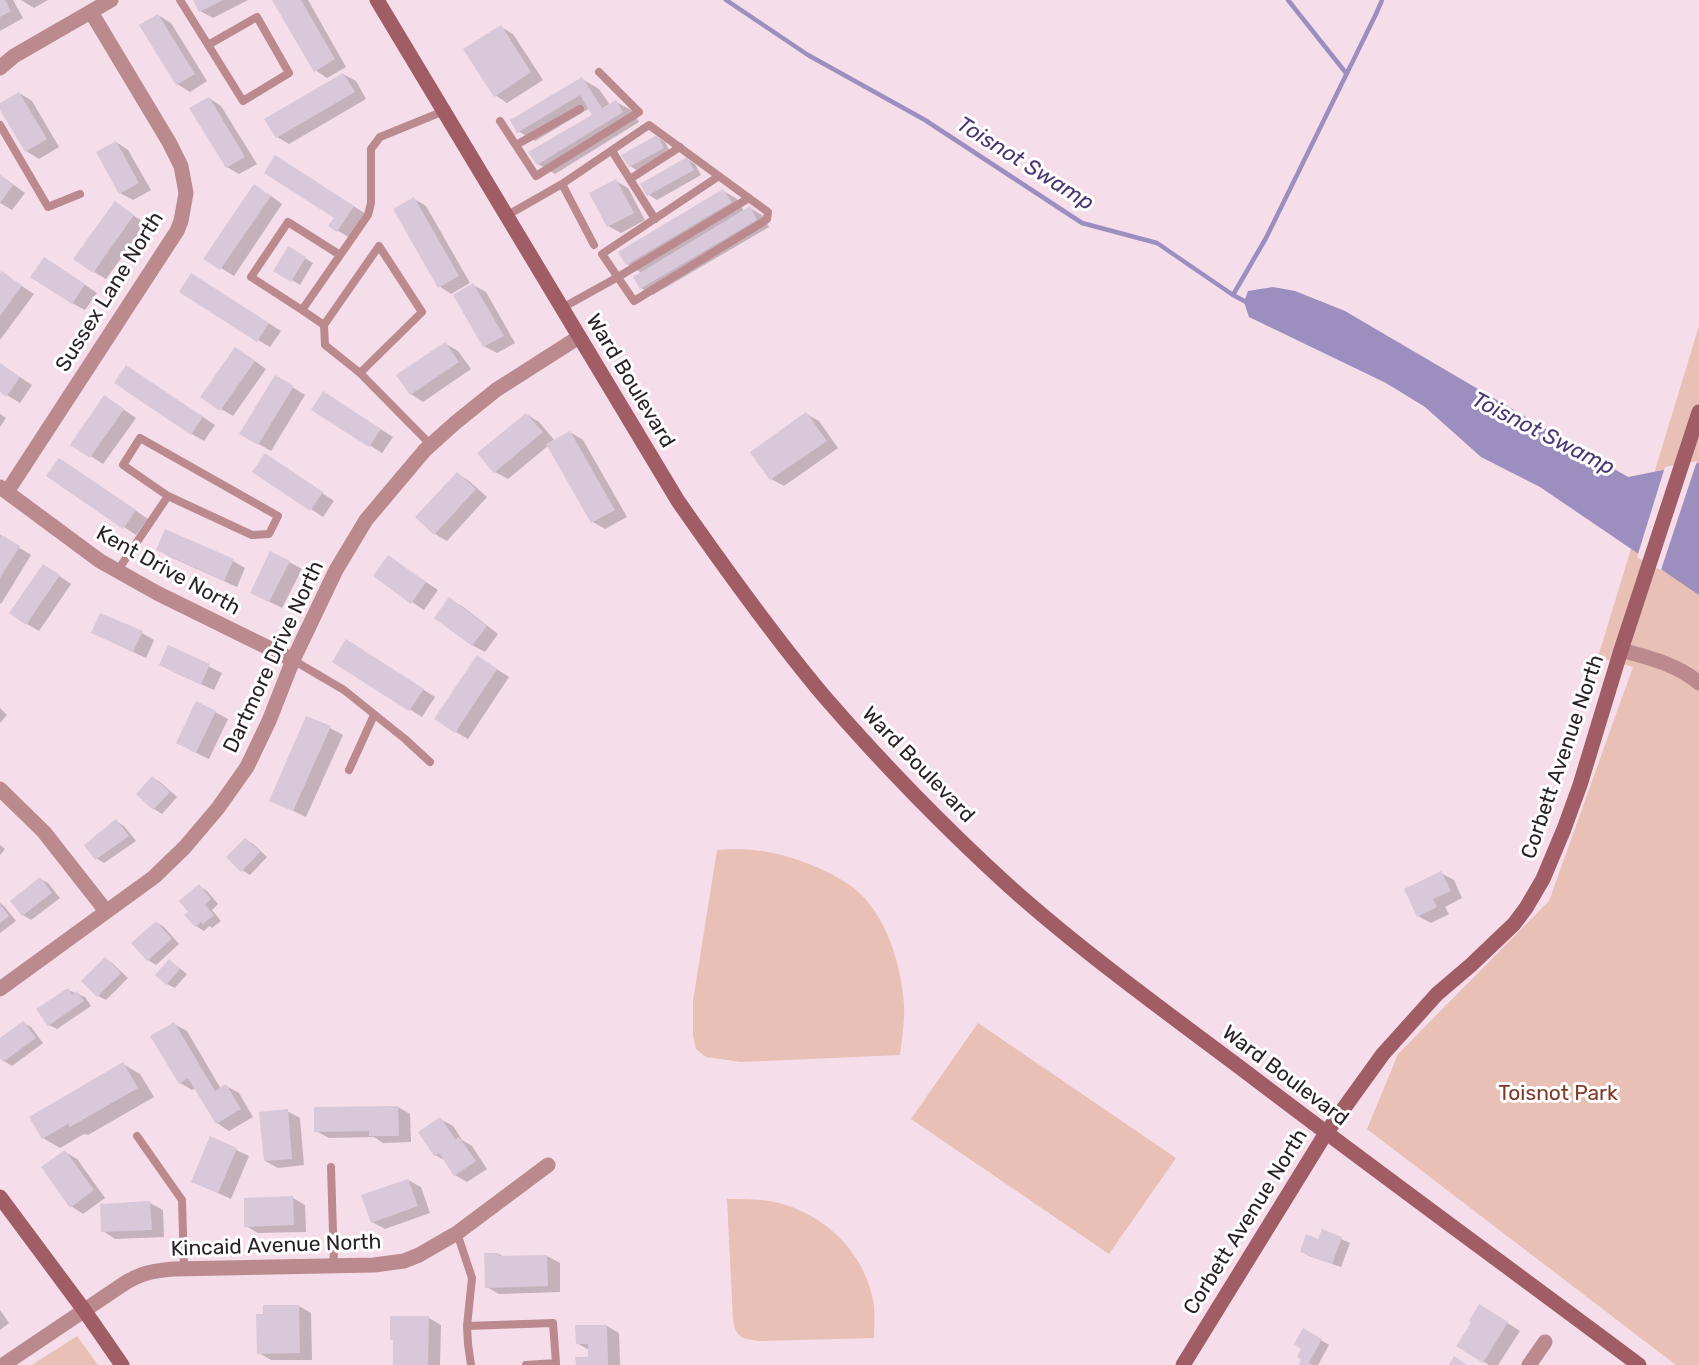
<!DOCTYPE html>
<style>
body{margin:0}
canvas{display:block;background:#f5dde9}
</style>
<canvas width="1699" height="1365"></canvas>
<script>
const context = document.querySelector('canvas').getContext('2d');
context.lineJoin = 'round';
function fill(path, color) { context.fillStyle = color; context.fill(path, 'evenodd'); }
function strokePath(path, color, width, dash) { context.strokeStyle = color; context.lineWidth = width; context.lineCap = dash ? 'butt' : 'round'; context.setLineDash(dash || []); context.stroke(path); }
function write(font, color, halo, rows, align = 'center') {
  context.font = font + ' Rubik,sans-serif'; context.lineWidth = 6; context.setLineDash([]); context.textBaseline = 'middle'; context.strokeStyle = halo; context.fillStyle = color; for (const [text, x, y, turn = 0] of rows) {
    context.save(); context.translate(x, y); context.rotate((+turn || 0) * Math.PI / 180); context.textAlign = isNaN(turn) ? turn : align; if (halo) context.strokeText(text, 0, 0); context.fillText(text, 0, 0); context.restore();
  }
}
fill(new Path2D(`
 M1699,326V1365H1676L1367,1129L1398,1054L1549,901L1633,667L1598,657Z
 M733,849C760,849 784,854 809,864C825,870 840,878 854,888C886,914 901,964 904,1004C905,1021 902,1038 900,1055L741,1062L706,1057L696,1049L693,1036V1001L717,850Z
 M978,1023L1176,1158L1109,1254L911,1119Z
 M727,1199C741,1199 755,1199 769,1201C822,1210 866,1252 874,1305C875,1316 874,1327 874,1338L760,1341C744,1339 736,1339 733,1320Z
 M77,1336L98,1365H32Z`), '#e8c0b5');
fill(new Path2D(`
 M1273,287L1295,291L1345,311L1628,477L1699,463V595L1540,487L1481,457L1425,407L1386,383L1249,317L1244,302L1248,291Z`), '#9c8ebf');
fill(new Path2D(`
 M1697,461L1661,570L1653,567L1637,557L1665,467Z`), '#f5dde9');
fill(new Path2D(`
 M0,0H13L23,18L0,31Z
 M21,0H48L34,8Z
 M194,0H248L213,18L200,11Z
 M274,0H308L346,67L327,78L315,70Z
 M158,15L171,23L207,81L190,92L177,84L141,26Z
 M501,27L513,34L543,80L507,103L495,95Z
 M343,74L356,81L366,99L289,144L277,137Z
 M582,79L599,89L610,105L616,102L633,111L639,122L555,174L538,164L594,115L590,108L535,141L518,131Z
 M19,93L32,101L59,147L39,159L26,151L0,107V104Z
 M209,98L221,106L257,164L239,174L227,167Z
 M657,137L665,142L671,153L638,171L630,166Z
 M116,142L128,150L151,190L133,200L120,193Z
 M687,159L695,164L701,175L657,200L649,195Z
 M288,165L366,214L350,238L330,226L336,217Z
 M0,175L25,193L12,210L0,203Z
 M616,181L628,188L645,220L621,233L608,226Z
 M723,191L736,198L744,211L750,208L762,215L769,227L653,295L641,288L642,273L627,264Z
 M267,193L282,204L234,276L205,258Z
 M414,199L426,206L470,283L451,294L439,286Z
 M127,211L146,224L106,279L94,272Z
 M289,248L313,263L300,285L275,270Z
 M57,266L97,293L85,310L72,303Z
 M2,273L34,294L0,340V276Z
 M203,282L281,331L270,347L258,340Z
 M473,285L486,292L515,343L497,353L484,346Z
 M446,344L458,351L471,369L423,402L411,394Z
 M248,356L266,369L233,416L221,409Z
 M0,364L32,385L20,403L0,391Z
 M127,367L215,425L204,441L192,434Z
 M276,377L305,395L271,451L241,434Z
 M336,401L393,437L382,453L313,410Z
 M117,405L136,418L103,464L72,444Z
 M0,414L6,418L0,427Z
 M526,414L539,422L555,441L570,432L583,440L627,517L605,529L593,522L549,445L508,479L495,472Z
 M806,414L819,421L838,448L784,486L771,479L752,452Z
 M278,463L334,501L323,517L254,471Z
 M72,467L148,519L136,535L48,476Z
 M457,473L469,481L487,497L447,541L435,534Z
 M0,534L2,537L31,555L1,604L0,603Z
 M158,550L233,561L245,568L237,587L170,557Z
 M388,557L438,590L424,610L412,602Z
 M289,562L302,569L282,608L264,599Z
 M55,573L71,584L39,631L27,624Z
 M449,599L462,606L498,634L485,652L472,645Z
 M93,633H142L154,640L146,658Z
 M169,647L222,673L214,690L173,672Z
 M359,649L435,697L422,717L334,662Z
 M489,664L509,677L468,739L456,732Z
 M0,708L7,715L0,723Z
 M215,712L228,719L209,759L190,750Z
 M330,728L343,735L306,817L271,800Z
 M152,777L160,782L177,797L162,814L154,809L138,794Z
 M116,821L124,826L136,841L104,863L96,858Z
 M245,839L253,844L267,857L250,875L242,870Z
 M0,845L5,849L0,855Z
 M1441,873L1454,880L1462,898L1445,907L1449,914L1431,923L1418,916Z
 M40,879L48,883L60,898L31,920L23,915L12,901Z
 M199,886L207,891L218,904L212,910L221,921L212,928L209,926L204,931L196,926Z
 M0,903L4,906L16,921L0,933Z
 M156,922L164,927L179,944L156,965L148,960L133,943Z
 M105,959L113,964L128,978L106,1000L98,996Z
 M170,961L187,974L175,988L167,984Z
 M68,990L85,997L91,1006L57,1029L49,1025Z
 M23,1023L31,1027L43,1043L12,1066L4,1061L0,1056V1040Z
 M174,1024L187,1031L221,1089L226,1086L239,1093L253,1117L229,1131L217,1123L196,1088L192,1090L180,1083Z
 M123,1064L140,1074L154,1097L88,1135L84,1134L60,1148L43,1138Z
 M398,1107L410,1114L411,1142L383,1143L374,1137L329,1138L316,1131Z
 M287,1111L300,1118L304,1165L278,1168L265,1161Z
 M440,1119L453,1126L462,1140L472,1146L487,1169L467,1182L455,1175L446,1161L435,1155Z
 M211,1138L249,1156L231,1199L192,1181Z
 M65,1152L77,1159L105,1198L83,1214L71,1206Z
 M408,1180L421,1187L430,1213L385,1229L372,1222Z
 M293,1198L305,1205L306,1232L258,1233L246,1226Z
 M150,1203L163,1210L164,1237L115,1239L103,1231Z
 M1323,1231L1350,1243L1341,1267L1309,1256L1301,1251L1319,1241Z
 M499,1254L504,1257L547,1256L560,1263V1292L499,1294L487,1287Z
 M299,1306L311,1313L312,1360H271L259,1353Z
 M0,1310L9,1323L0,1330Z
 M1492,1313L1520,1331L1498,1365H1489L1458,1346Z
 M429,1318L441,1325L440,1365H395Z
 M607,1326L619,1333L620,1365H577L589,1358V1350L577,1343Z
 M1304,1330L1329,1345L1318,1365H1300L1303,1348Z`), '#0003');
strokePath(new Path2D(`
 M726,0L808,55L925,120L1082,223L1157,243L1233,295L1248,303
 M1288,0L1346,73
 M1233,295L1266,238L1376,14L1382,0`), '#9c8ebf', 4.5);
fill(new Path2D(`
 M0,0H5L11,11L0,17Z
 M193,0H223L199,12Z
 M272,0H301L335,59L314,72Z
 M158,14L195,74L176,85L139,25Z
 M501,25L531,72L494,97L463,49Z
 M343,73L355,92L276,138L264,119Z
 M582,77L602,108L616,100L623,112L537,165L528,152L592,115L580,95L517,133L510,120Z
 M19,92L47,139L25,152L0,110V103Z
 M209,97L245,157L226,168L189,108Z
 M657,135L664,148L629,167L621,155Z
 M116,141L139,183L119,194L96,152Z
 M275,155L354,206L337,232L328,226L334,218L264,173Z
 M687,157L694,170L647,196L640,184Z
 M0,175L13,185L0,203Z
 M616,179L634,213L607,227L589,193Z
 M254,184L271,196L220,270L203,259Z
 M723,189L732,202L626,265L618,252Z
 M414,197L459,276L438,288L393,209Z
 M115,201L134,215L93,273L73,259Z
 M750,206L757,220L640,289L633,277Z
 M288,246L306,257L291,282L273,271Z
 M44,257L85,284L72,304L30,277Z
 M2,271L22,286L0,316V273Z
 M191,273L269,323L257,342L179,292Z
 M473,283L504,336L483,347L453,295Z
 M445,342L459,362L410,395L396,375Z
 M235,347L255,361L220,411L200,397Z
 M0,363L20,377L6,397L0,392Z
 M126,365L203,417L191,435L114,383Z
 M275,375L294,386L258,445L239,434Z
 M323,391L381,429L369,447L311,410Z
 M104,395L124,409L90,458L70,445Z
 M806,412L827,441L770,480L750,452Z
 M526,413L543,432L494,473L477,453Z
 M570,431L615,510L591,523L546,444Z
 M265,453L323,492L310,511L252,472Z
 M59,458L136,510L123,529L46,476Z
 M457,472L476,489L434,535L415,517Z
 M165,529L234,559L224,581L156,550Z
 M2,535L20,546L0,578V538Z
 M270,551L290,561L269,602L250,593Z
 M388,555L426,582L411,604L373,576Z
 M43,564L60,575L26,625L9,613Z
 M449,597L487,626L472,646L434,618Z
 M100,613L143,631L133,652L91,633Z
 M346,639L424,689L409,711L332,662Z
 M168,645L210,664L201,685L159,665Z
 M477,655L497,669L455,733L434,719Z
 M196,701L216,711L196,753L176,743Z
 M306,716L331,726L293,811L269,801Z
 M152,776L170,792L153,810L136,794Z
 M116,819L129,836L95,860L84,845Z
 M245,838L260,852L241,872L226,857Z
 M1441,871L1451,891L1433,899L1437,907L1417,917L1404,889Z
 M40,877L52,893L22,916L10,901Z
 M199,884L211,899L205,905L214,915L203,924L201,922L195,927L184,915L188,912L179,901Z
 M0,904L9,916L0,923Z
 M156,921L172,939L147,961L131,943Z
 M105,957L121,973L97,997L81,981Z
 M169,959L180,969L166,985L155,975Z
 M68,988L72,995L77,991L84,1001L48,1026L36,1009Z
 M23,1021L36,1038L3,1062L0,1058V1038Z
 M174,1022L215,1091L226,1084L241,1109L216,1124L188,1078L179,1084L150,1036Z
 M123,1062L138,1088L70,1127L68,1124L42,1139L29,1117Z
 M398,1106L399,1136H369V1131L314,1132V1107Z
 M288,1109L292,1159L264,1161L259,1112Z
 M440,1117L455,1139L459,1137L476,1161L454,1176L439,1153L434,1156L418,1132Z
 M210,1136L237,1148L218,1193L191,1182Z
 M65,1150L94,1190L70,1208L41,1167Z
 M408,1179L418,1206L371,1223L361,1195Z
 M293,1196L294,1225L244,1227V1198Z
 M150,1201L152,1230L101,1232L100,1204Z
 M1322,1229L1342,1237L1332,1264L1300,1252L1306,1234L1318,1239Z
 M484,1253H499V1256L547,1255L548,1286L485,1288Z
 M1479,1304L1508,1322L1483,1363L1456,1346L1471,1323L1469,1321Z
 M263,1305H299L300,1353L257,1354L256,1314H263Z
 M390,1316H429L428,1365H393V1340H390Z
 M575,1325H607L608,1365H576L575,1357H588V1344H576Z
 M1303,1328L1322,1339L1309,1363L1313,1365H1299L1301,1360L1297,1357L1301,1349L1294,1344Z
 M1454,1356L1467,1365H1449Z`), '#d8c8da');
strokePath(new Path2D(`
 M180,0L243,101L289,73L257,17L208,45
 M500,121L536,176L639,112L599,72
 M0,125L48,207L80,194
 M516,145L580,109
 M612,151L655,219
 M630,179L680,147
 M562,184L594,245
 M506,216L562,184L649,125C689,154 728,183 768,212L767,219L763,222L634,301L602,254L719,176
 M340,255L288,222L251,277L302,310L368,215L371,203V149L380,137L444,111
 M562,308L618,277L749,198
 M302,310L324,325L379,246L422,312L360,373L325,345L324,325
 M360,373L431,445
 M118,570L168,496L252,535L269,534L278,516L140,438L123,465L168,496
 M293,660L344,690L405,739L430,762
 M349,770L374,715
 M137,1136L182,1200L184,1269
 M331,1167L334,1266
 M457,1233L472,1278L467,1326L468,1344L471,1365
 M467,1326L553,1323L556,1363L526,1365`), '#ba8a8f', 8);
strokePath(new Path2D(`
 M0,68L14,56L111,0
 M0,487L100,561L157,593L293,660
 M7,492L177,231L181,221L186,193L181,166L169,142L91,12
 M1621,650C1649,658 1677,664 1699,683
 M0,789L44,832L106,911
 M0,989L154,877L185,847L218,808L247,767L269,721L293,660L336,570L366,520L425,450L455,423L496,390L579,337
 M3,1365L122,1285C140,1273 152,1271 173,1269L374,1265L404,1261L419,1255L457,1233L548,1165
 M1529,1365L1545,1342`), '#ba8a8f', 15);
strokePath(new Path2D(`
 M377,0L678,501C724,567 771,633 823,695C881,762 944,827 1010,887C1084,953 1166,1012 1246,1072C1376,1171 1508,1267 1639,1365
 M0,1197L84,1310L122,1365
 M1183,1365L1326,1133L1383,1054L1437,994L1471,965L1514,924L1526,908L1543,879L1564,829L1580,785L1621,650L1699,412`), '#a15d66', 15);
write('21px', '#2a2226', '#fff', [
 ["Sussex Lane North",110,292,-58],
 ["Ward Boulevard",630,381,59],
 ["Kent Drive North",168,571,29],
 ["Dartmore Drive North",274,657,-65],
 ["Corbett Avenue North",1563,757,-71],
 ["Ward Boulevard",918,765,46],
 ["Ward Boulevard",1285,1076,37],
 ["Corbett Avenue North",1246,1222,-58],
 ["Kincaid Avenue North",276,1246,-2]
]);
write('21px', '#7e3824', '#fff', [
 ["Toisnot Park",1558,1094]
]);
write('italic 22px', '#4c3674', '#fff', [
 ["Toisnot Swamp",1025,164,32],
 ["Toisnot Swamp",1543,434,27]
]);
</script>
